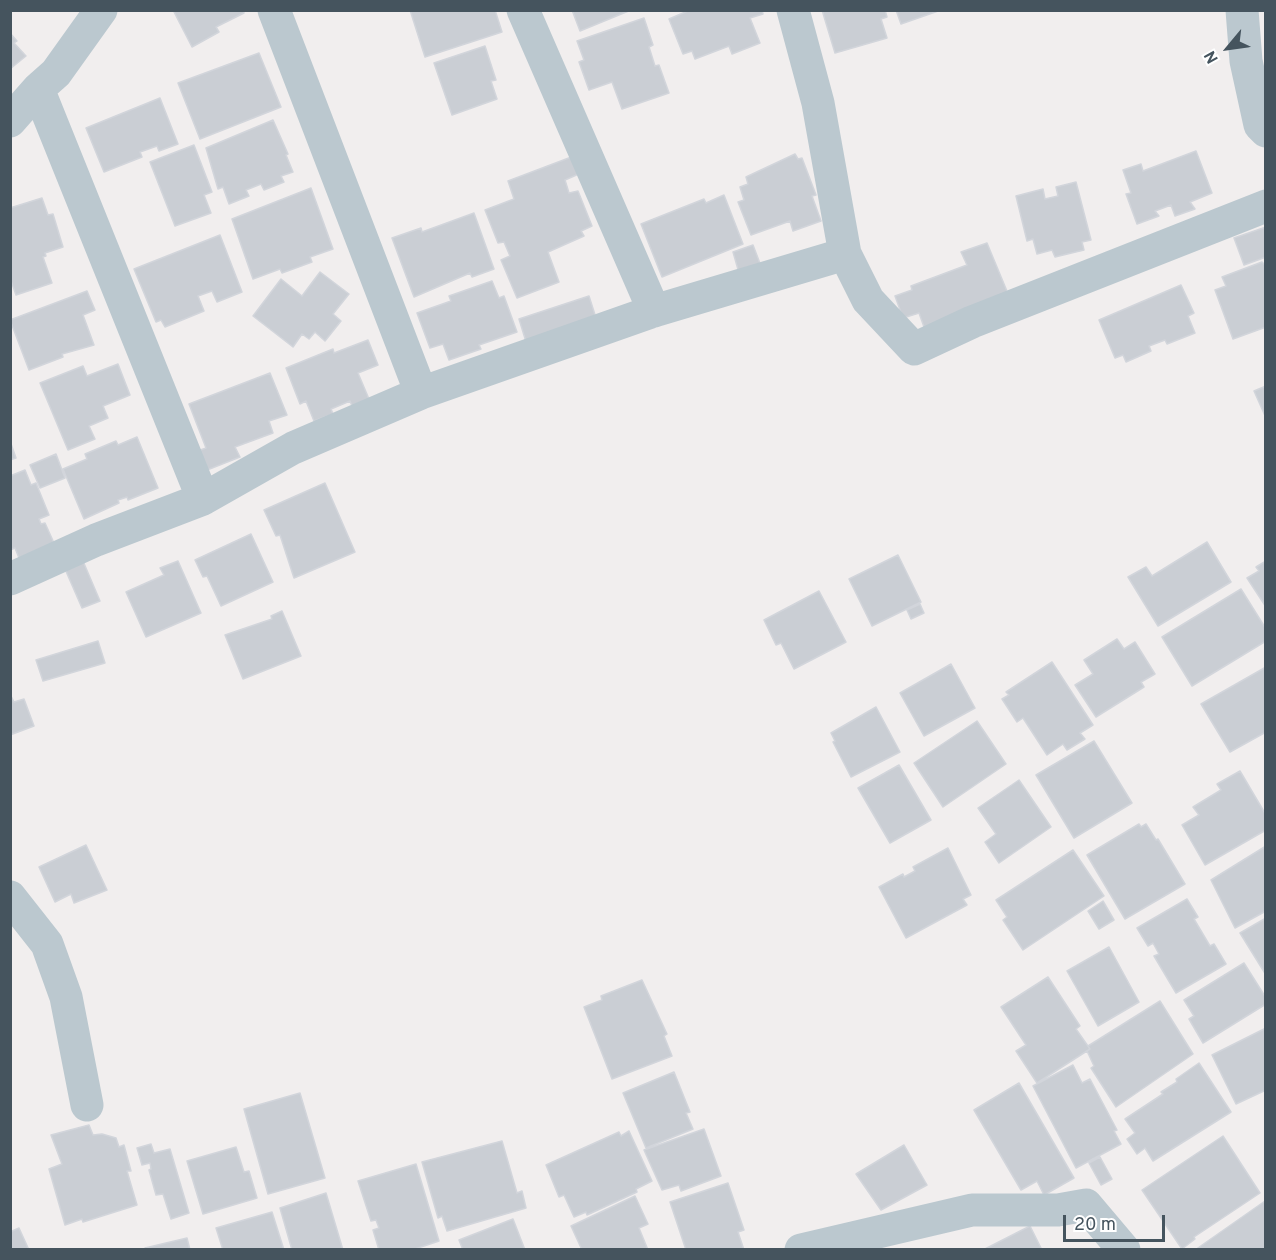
<!DOCTYPE html>
<style>
body{margin:0}
#map{position:relative;width:1276px;height:1260px;overflow:hidden;background:#f1eeee;font-family:Overpass,sans-serif}
canvas{display:block}
.frame{position:absolute;inset:0;border:12px solid #45545e;pointer-events:none}
.north{position:absolute;left:1198px;top:18px;width:60px;height:60px;-webkit-text-stroke:4px #fff;paint-order:stroke;rotate:241deg;font-size:16px;font-weight:700;line-height:24px;text-align:center;color:#45545e}
.north::after{content:'';display:block;margin:auto;width:21px;height:27px;background:#45545e;clip-path:polygon(50% 0,100% 100%,50% 72%,0 100%)}
.scale{position:absolute;left:1063px;top:1215px;width:102px;height:27px;box-sizing:border-box;border:3px solid #45545e;border-top:0;padding-left:8px;font-size:18px;line-height:21px;white-space:nowrap;color:#45545e;-webkit-text-stroke:4px #fff;paint-order:stroke}
</style>
<div id="map">
<canvas width="1276" height="1260"></canvas>
<div class="frame"></div>
<div class="north">N</div>
<div class="scale">20 m</div>
</div>
<script>
const context = document.querySelector('canvas').getContext('2d');
context.lineJoin = 'round';
function fill(path, color) { context.fillStyle = color; context.fill(path, 'evenodd'); }
function strokePath(path, color, width, dash) { context.strokeStyle = color; context.lineWidth = width; context.lineCap = dash ? 'butt' : 'round'; context.setLineDash(dash || []); context.stroke(path); }
const building = new Path2D(`
 M173,10H243L244,13L216,27L219,32L192,47Z
 M410,10H495L502,32L425,57Z
 M572,10H631L580,31Z
 M690,10H762L763,14L750,18L760,43L732,54L729,46L695,59L692,51L683,54L669,19Z
 M822,10H885L887,17L881,19L887,38L835,53Z
 M896,10H941L901,24Z
 M644,18L653,45L649,47L655,66L659,65L669,93L622,109L612,82L589,90L579,62L584,60L577,41Z
 M10,33L17,41L14,43L26,56L10,69Z
 M485,46L496,80L491,81L497,99L452,115L434,63Z
 M259,53L281,107L200,139L178,83Z
 M160,98L178,144L159,151L157,146L140,152L142,157L104,172L86,128Z
 M273,120L288,154L286,155L293,172L281,176L284,182L264,190L261,184L246,190L249,196L229,204L223,187L218,189L206,148Z
 M194,145L212,192L204,195L211,213L175,226L150,162Z
 M1196,151L1212,193L1190,202L1195,209L1175,216L1171,205L1155,211L1159,216L1137,224L1126,194L1131,193L1123,170L1141,164L1143,171Z
 M795,154L798,159L802,158L816,195L812,196L821,221L793,231L790,221L751,235L738,202L744,200L740,187L748,184L746,177Z
 M574,156L581,173L565,180L569,193L578,191L592,226L581,231L584,236L548,252L559,282L517,298L501,260L510,256L504,242L498,243L485,210L514,199L508,181Z
 M1076,182L1091,240L1082,242L1084,250L1055,257L1052,250L1037,254L1033,239L1027,241L1016,196L1043,189L1045,199L1058,196L1056,187Z
 M311,188L333,249L310,257L312,262L282,273L280,269L253,279L232,219Z
 M724,195L743,244L662,277L641,224L704,199L706,203Z
 M42,198L48,215L53,214L63,247L45,253L46,256L43,257L52,283L16,295L10,278V208Z
 M474,213L494,269L472,277L470,273L414,297L392,238L421,228L422,232Z
 M1266,227V257L1244,265L1234,238Z
 M220,235L242,292L217,302L212,291L198,296L204,311L165,327L161,320L156,322L134,269Z
 M987,243L1009,296L924,327L919,313L903,318L895,296L912,290L911,286L967,265L961,252Z
 M753,245L761,266L739,273L733,252Z
 M1262,262L1266,266V327L1233,339L1215,290L1226,286L1222,277Z
 M320,272L349,294L333,314L341,321L325,341L315,332L309,339L302,334L293,347L253,316L281,279L302,296Z
 M492,281L499,298L504,296L517,332L479,345L481,349L449,360L443,344L430,348L417,313L451,301L449,296Z
 M1181,285L1194,313L1188,316L1195,333L1167,344L1165,340L1149,346L1151,351L1126,362L1123,355L1115,358L1099,320Z
 M87,291L95,310L83,315L94,345L62,354L63,357L29,370L10,320Z
 M589,296L597,321L527,345L519,319Z
 M368,340L378,365L358,373L369,399L352,406L350,401L331,409L333,414L314,421L306,401L300,404L286,368L333,349L334,353Z
 M118,364L130,395L103,406L108,418L89,426L95,439L68,450L40,383L83,366L87,376Z
 M270,373L287,415L269,421L273,433L235,447L240,457L202,472L195,452L206,448L189,404Z
 M1266,386V418L1254,391Z
 M137,437L158,488L128,500L127,497L118,500L119,503L84,519L63,469L87,459L85,454L116,441L118,445Z
 M10,441L16,458L10,460Z
 M56,454L65,478L40,488L30,465Z
 M25,470L31,485L36,483L49,515L39,519L41,524L45,523L54,543L19,558L15,548L10,550V476Z
 M325,483L355,552L294,578L280,535L276,536L264,510Z
 M251,534L273,582L221,606L207,576L203,577L195,560Z
 M1207,542L1231,582L1158,626L1128,577L1146,567L1152,576Z
 M898,555L921,602L872,626L849,579Z
 M83,561L100,601L82,608L65,569Z
 M178,561L201,613L146,637L126,592L164,575L160,568Z
 M1266,561V607L1247,578L1259,571L1256,567Z
 M1241,589L1266,629V641L1192,686L1162,637Z
 M819,591L846,642L794,669L781,643L776,645L764,620Z
 M920,604L924,613L911,619L907,610Z
 M282,611L301,656L243,679L225,635L272,619L271,616Z
 M1117,639L1124,649L1135,642L1155,674L1141,682L1144,687L1096,717L1075,685L1093,674L1084,660Z
 M98,641L105,663L43,681L36,660Z
 M1052,662L1093,725L1080,733L1085,739L1067,750L1063,744L1047,755L1023,718L1017,722L1002,699L1009,695L1006,692Z
 M951,664L975,708L924,736L900,693Z
 M1266,667V732L1230,752L1201,704Z
 M10,694L14,702L24,699L34,726L10,735Z
 M876,707L900,752L851,777L833,742L835,741L831,733Z
 M977,721L1006,764L943,807L914,763Z
 M1094,741L1132,803L1074,838L1036,775Z
 M899,765L931,820L890,843L858,788Z
 M1240,771L1266,815V830L1205,865L1182,825L1199,815L1193,807L1221,790L1217,784Z
 M1019,780L1051,827L999,863L985,842L996,834L978,808Z
 M1139,824L1141,827L1146,824L1156,840L1158,839L1185,884L1125,919L1087,855Z
 M86,845L107,890L74,903L71,894L55,902L39,867Z
 M1266,846V911L1235,928L1211,880Z
 M948,848L971,895L963,899L967,905L906,938L879,887L903,874L904,877L915,871L913,867Z
 M1073,850L1104,896L1023,950L1003,920L1007,917L996,900Z
 M1187,899L1198,917L1194,919L1210,946L1214,944L1226,964L1176,993L1154,956L1159,954L1153,943L1148,946L1137,928Z
 M1103,901L1114,920L1099,929L1088,911Z
 M1266,918V975L1240,933Z
 M1109,947L1139,1002L1098,1026L1067,971Z
 M1244,963L1266,998V1004L1203,1043L1189,1019L1194,1016L1184,1000Z
 M1048,977L1080,1026L1076,1029L1090,1049L1037,1083L1016,1051L1026,1045L1001,1007Z
 M642,980L667,1034L664,1036L672,1056L612,1079L584,1007L602,1000L601,996Z
 M1160,1001L1193,1054L1116,1107L1091,1068L1094,1066L1087,1051L1090,1049L1088,1046Z
 M1266,1028V1090L1236,1104L1212,1055Z
 M1199,1063L1231,1112L1153,1161L1145,1148L1137,1154L1127,1139L1135,1133L1125,1119L1163,1094L1161,1092L1177,1082L1176,1079Z
 M1073,1065L1082,1083L1090,1079L1117,1130L1114,1131L1121,1144L1076,1168L1033,1086Z
 M674,1072L690,1112L686,1113L693,1129L646,1148L623,1093Z
 M1019,1083L1074,1178L1044,1195L1037,1181L1021,1190L974,1110Z
 M300,1093L325,1178L268,1194L244,1109Z
 M89,1125L93,1135L102,1134L116,1138L119,1147L124,1145L131,1171H127L137,1205L83,1222L82,1219L65,1225L49,1169L62,1164L51,1135Z
 M704,1129L721,1176L681,1191L679,1185L662,1190L644,1150Z
 M629,1131L652,1181L636,1189L637,1192L587,1215L586,1212L574,1217L564,1195L559,1197L546,1165L619,1132L621,1136Z
 M1223,1136L1260,1193L1194,1237L1195,1239L1182,1249L1142,1190Z
 M502,1141L517,1193L522,1191L526,1208L447,1231L442,1216L438,1218L422,1162Z
 M151,1144L154,1153L170,1149L189,1213L171,1219L163,1194L156,1195L149,1170L151,1169L150,1163L142,1165L137,1148Z
 M904,1145L927,1185L881,1210L856,1174Z
 M236,1147L244,1172L249,1171L257,1198L203,1214L187,1161Z
 M1100,1157L1112,1179L1101,1185L1089,1163Z
 M416,1164L439,1241L412,1250H379L373,1230L379,1228L376,1220L371,1221L358,1181Z
 M728,1183L744,1230L738,1232L744,1250H686L670,1202Z
 M326,1193L343,1250H292L280,1208Z
 M635,1196L648,1224L639,1228L648,1250H582L571,1226Z
 M1265,1201L1266,1250H1195Z
 M272,1212L284,1250H223L216,1228Z
 M513,1219L525,1250H463L459,1240Z
 M1030,1226L1042,1250H983Z
 M19,1228L29,1250H10V1232Z
 M187,1238L190,1250H145V1248Z`);
fill(building, '#caced4');
strokePath(building, '#d2d5db', 1.5);
strokePath(new Path2D(`
 M274,10L421,393
 M523,10L654,311
 M793,10L818,103L845,254L868,300L914,349L972,322L1266,206
 M1242,10L1246,61L1260,125L1266,131
 M38,89L203,499
 M10,121L38,89L56,73L101,10
 M10,579L96,540L203,499L293,448L421,393L654,311L845,254
 M10,897L47,944L66,997L87,1105
 M801,1250L972,1210H1058L1086,1205L1124,1250`), '#bbc8cf', 33);
</script>
